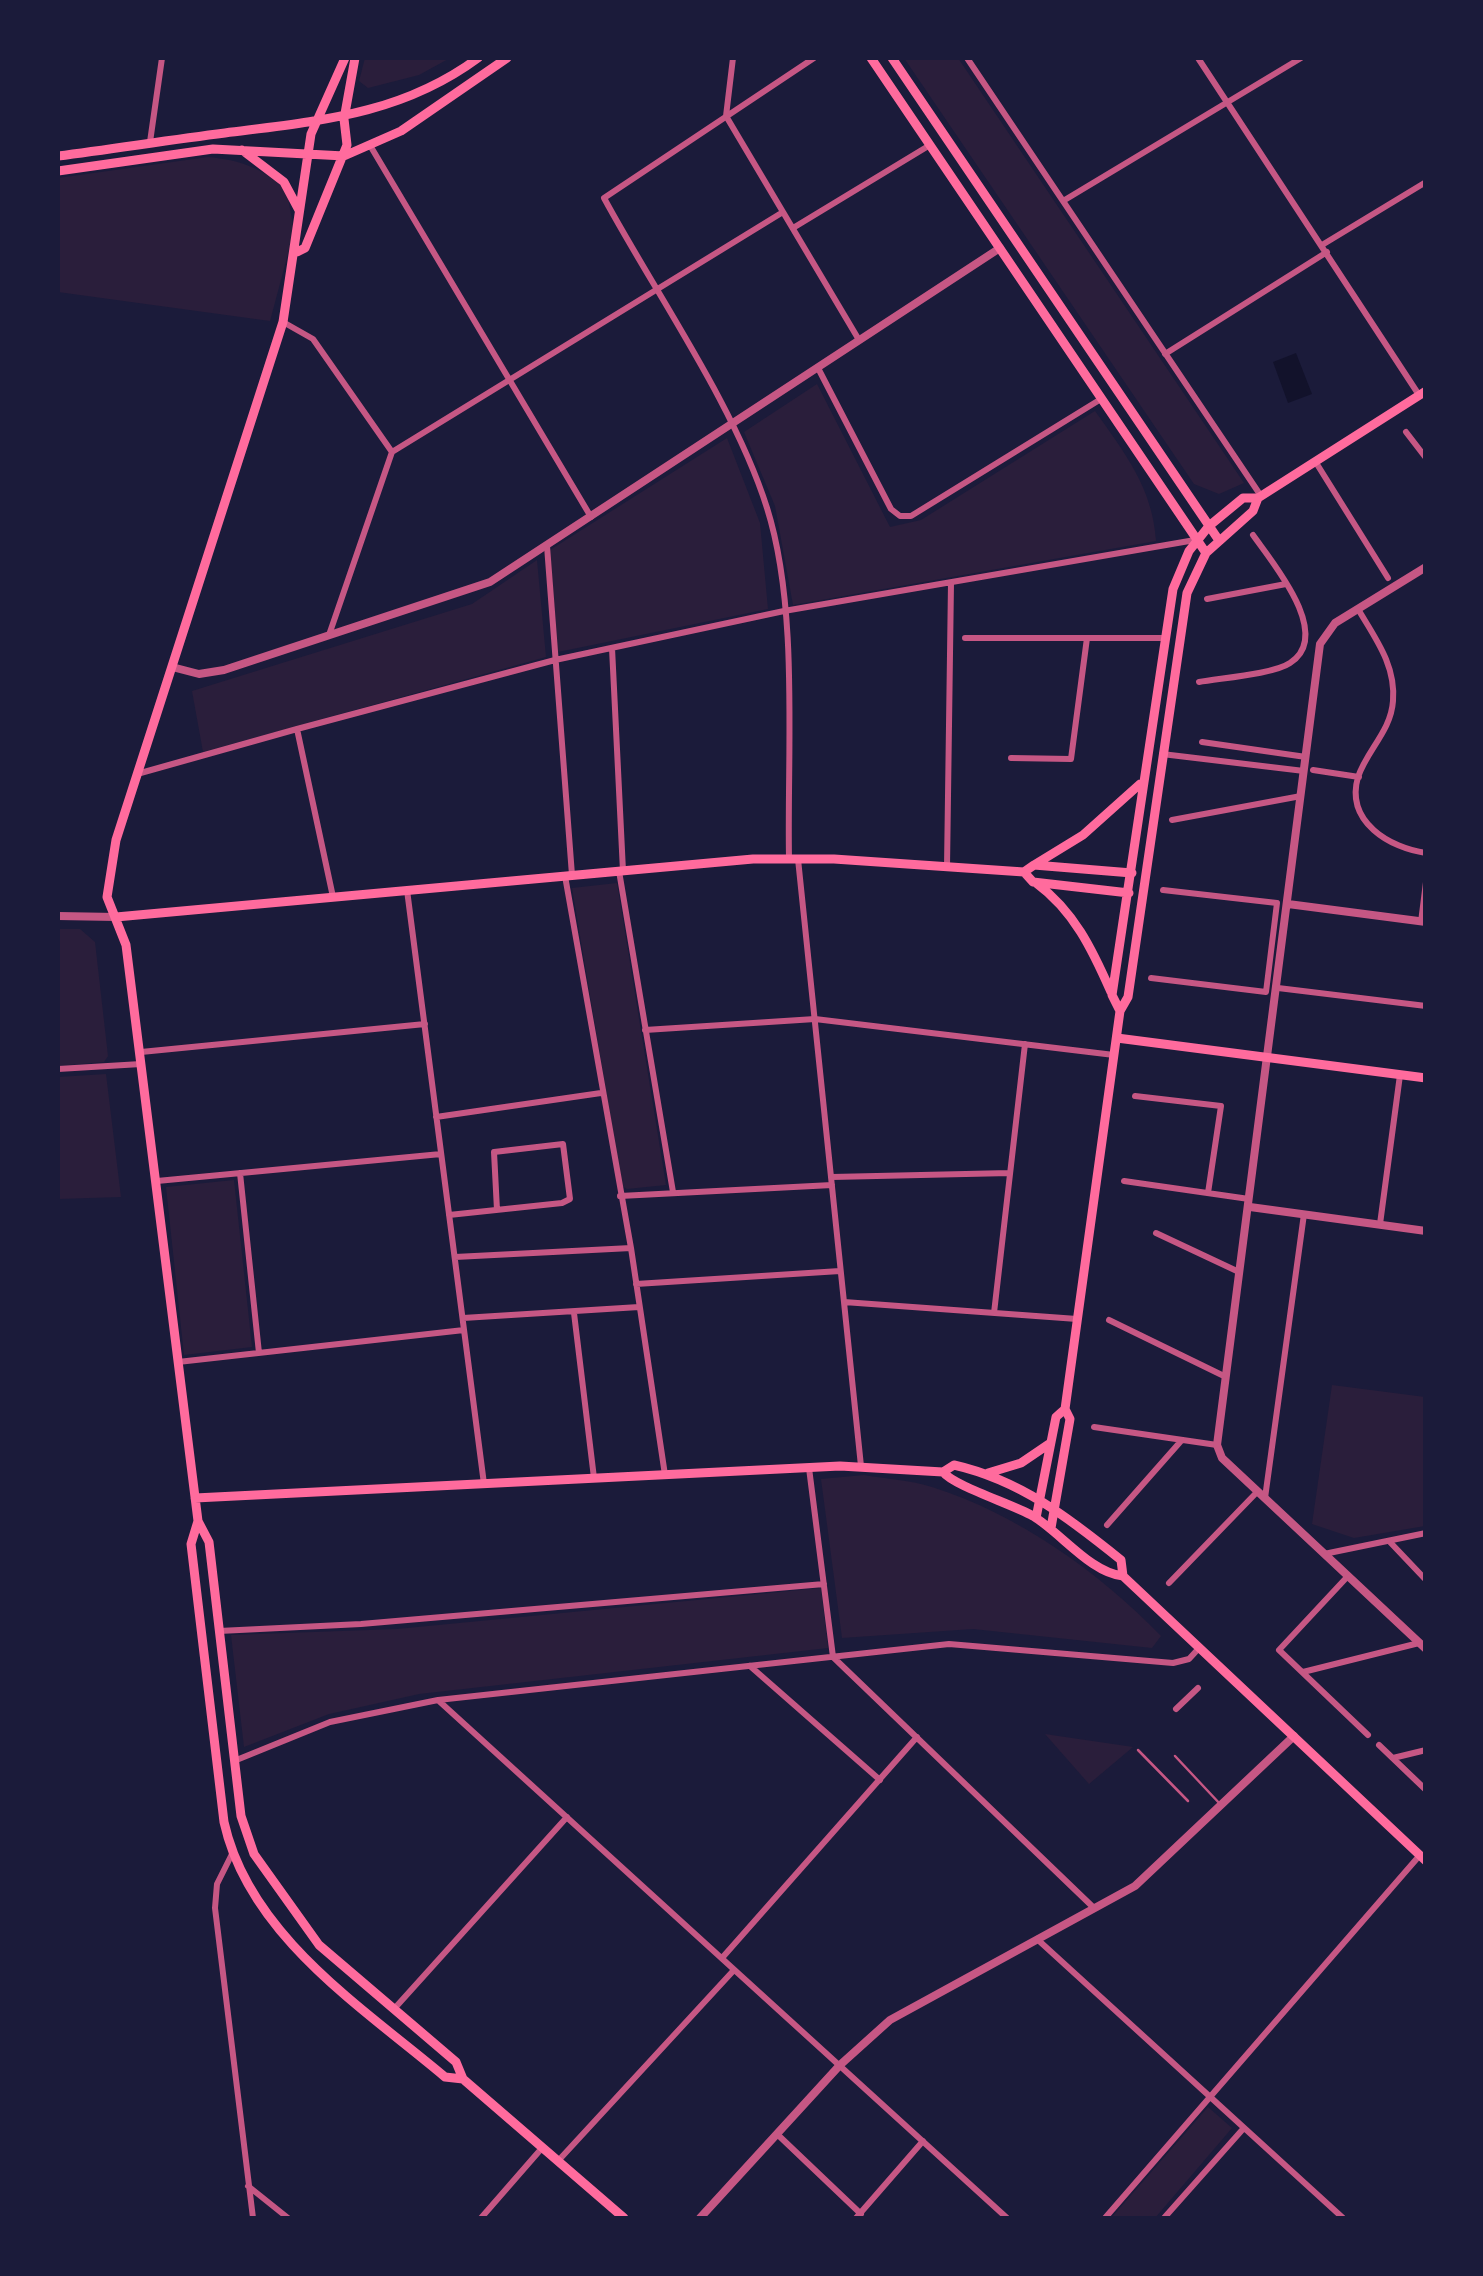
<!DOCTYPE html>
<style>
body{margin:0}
#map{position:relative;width:1483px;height:2276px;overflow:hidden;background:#1b1b3a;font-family:"Exo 2",sans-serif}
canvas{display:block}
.frame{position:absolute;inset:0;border:60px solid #1b1b3a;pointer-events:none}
</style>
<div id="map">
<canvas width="1483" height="2276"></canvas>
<div class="frame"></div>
</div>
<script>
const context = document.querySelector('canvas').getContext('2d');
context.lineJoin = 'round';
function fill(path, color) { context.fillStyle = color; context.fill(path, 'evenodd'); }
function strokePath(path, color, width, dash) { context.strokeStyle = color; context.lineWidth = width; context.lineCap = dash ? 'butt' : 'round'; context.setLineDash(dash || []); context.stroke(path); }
fill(new Path2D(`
 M365,58H450L419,75L368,88L359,81Z
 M904,58H958L1244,483L1219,494L1194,484Z
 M208,157C239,160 265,168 287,192L294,231L270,321L58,292V178Z
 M817,384L890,527L921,520L1095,411C1125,453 1153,489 1156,541L793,605L775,506L744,432Z
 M727,438L760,523L768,609L558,652L550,550Z
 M537,560L546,657L203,752L192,691L472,604Z
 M617,883L666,1185L627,1189L622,1186L572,888Z
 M58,929H80L95,942L108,1056L104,1062L58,1066Z
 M106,1074L121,1197L58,1199V1077Z
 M234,1180L252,1347L184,1355L166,1187Z
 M1332,1385L1425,1397V1526L1354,1538L1312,1524Z
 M864,1475C886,1479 911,1480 932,1487C1018,1514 1099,1572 1161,1636L1152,1648L973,1629L842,1638L821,1479Z
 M821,1588L828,1648L419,1694L329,1714L244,1747L231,1635L397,1629Z
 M1045,1734L1133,1747L1089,1784Z
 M1208,2107L1232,2128L1155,2218H1111Z`), '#2a1e3b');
fill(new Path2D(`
 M1296,353L1312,394L1288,403L1273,362Z`), '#12122b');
strokePath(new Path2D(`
 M1138,1750L1188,1801
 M1175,1756L1221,1805`), '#c65784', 2.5);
strokePath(new Path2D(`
 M733,58L726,116L859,340
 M967,58L1261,496
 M1198,58L1419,395
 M150,142L162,58
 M371,147L591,517
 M1063,201L1301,58
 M793,228L930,145
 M1322,245L1426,182
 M283,322L313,339L392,452L329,635
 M1165,354L1327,252
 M818,368L891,509L900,516H911L1101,399
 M1406,432L1426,458
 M392,452L783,212
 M1315,461L1388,578
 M547,546L572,875
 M1207,599L1286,584
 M1358,609C1375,638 1396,665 1393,701C1391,731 1367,750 1358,777C1345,822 1390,848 1426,853
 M965,638H1162
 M612,648L623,871
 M1199,682C1221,678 1274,674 1290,663C1334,635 1272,562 1253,535
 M297,729L555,660L784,611L1195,540
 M1202,742L1306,757
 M1162,754L1304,771
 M1011,758L1071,759L1087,638
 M1313,770L1359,777
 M137,774L297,729L333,897
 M1172,820L1301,796
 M789,858C787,751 799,609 767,508C735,406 656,294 604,198L814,58
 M798,859L861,1466
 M947,867L951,583
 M619,871L673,1192
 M565,876L631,1248L665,1475
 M407,890L484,1484
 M1163,890L1277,903
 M1421,922L1426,882
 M1151,978L1266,992L1277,903
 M1278,988L1426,1006
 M645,1030L815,1019L1114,1055
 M141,1052L425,1024
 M58,1069L141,1064
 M1135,1096L1221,1106L1208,1193
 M436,1117L601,1093
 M240,1173L259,1353
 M832,1177L1010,1173
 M157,1181L441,1154
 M1124,1181L1249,1199
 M620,1196L832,1185
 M449,1215L562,1203L570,1199L563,1144L494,1152L497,1210
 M1380,1224L1400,1075
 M1156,1233L1239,1272
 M455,1257L631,1248
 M636,1284L840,1271
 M844,1302L1077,1319
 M574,1313L594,1478
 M994,1313L1025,1044
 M463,1318L639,1307
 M1109,1320L1226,1377
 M178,1362L464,1330
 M1094,1427L1217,1445
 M809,1468L833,1657L1094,1908
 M1265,1498L1304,1214
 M1107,1525L1181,1441
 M1389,1541L1426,1580
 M1324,1554L1426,1533
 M1348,1576L1279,1650L1368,1735
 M1169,1583L1258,1491
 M219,1631L361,1624L824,1584
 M750,1666L880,1780
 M1303,1672L1419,1643
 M439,1701L1007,2218
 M1176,1709L1198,1688
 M1379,1745L1426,1790
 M1393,1758L1426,1750
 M234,1761L330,1722L438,1700L949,1644L1173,1663L1189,1659L1200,1647
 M233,1852L217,1884L215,1908L253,2218
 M1037,1939L1343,2218
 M722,1958L917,1737
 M394,2009L567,1817
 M777,2134L861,2214
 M558,2161L734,1970
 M248,2186L288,2218
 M481,2218L542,2148
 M856,2218L923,2141
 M1105,2218L1420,1855
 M1164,2218L1243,2129`), '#c65784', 6);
strokePath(new Path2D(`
 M1426,567L1335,623L1320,644L1217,1445L1222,1458L1426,1649
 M172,667L199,674L224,670L490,582L1000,248
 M1288,904L1426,922
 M58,916L116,917
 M1250,1207L1426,1231
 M700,2218L840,2065L890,2020L1135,1886L1294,1736`), '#c65784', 8);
strokePath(new Path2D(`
 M871,58L1206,553
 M892,58L1218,539
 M242,150L284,182L299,210
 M58,156C113,149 169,140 225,133C318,121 401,115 478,58
 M58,171L213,149L344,156L401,131L507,58
 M297,252L305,248L347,145L344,119L355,58
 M1258,498L1253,511L1206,553L1187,593L1128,997L1120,1011L1112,995L1173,589L1189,551L1209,526L1243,498H1258L1426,391
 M1034,865L1083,835L1140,784
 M1036,883C1074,911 1092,949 1111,992
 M1129,893L1033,882L1024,872L1034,865L1132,873
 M116,917L753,859H834L1024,872
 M1117,1038L1426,1078
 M1065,1409L1120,1011
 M954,1465C1020,1480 1069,1518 1121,1560L1123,1576C1091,1573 1061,1533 1033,1516C1012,1504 954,1486 943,1472Z
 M988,1473L1021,1463L1049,1444
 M195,1498L840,1466L943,1472
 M1036,1518L1056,1417L1065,1409L1070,1419L1051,1528
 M198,1521L126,945L107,897L116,840L283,322L311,134L345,58
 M1123,1576L1426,1861
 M463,2079L445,2077C362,2007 249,1935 224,1822L191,1544L198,1521L209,1542L241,1816L254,1854L319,1945L456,2062L463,2079L624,2218`), '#ff6b9d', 9);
</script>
